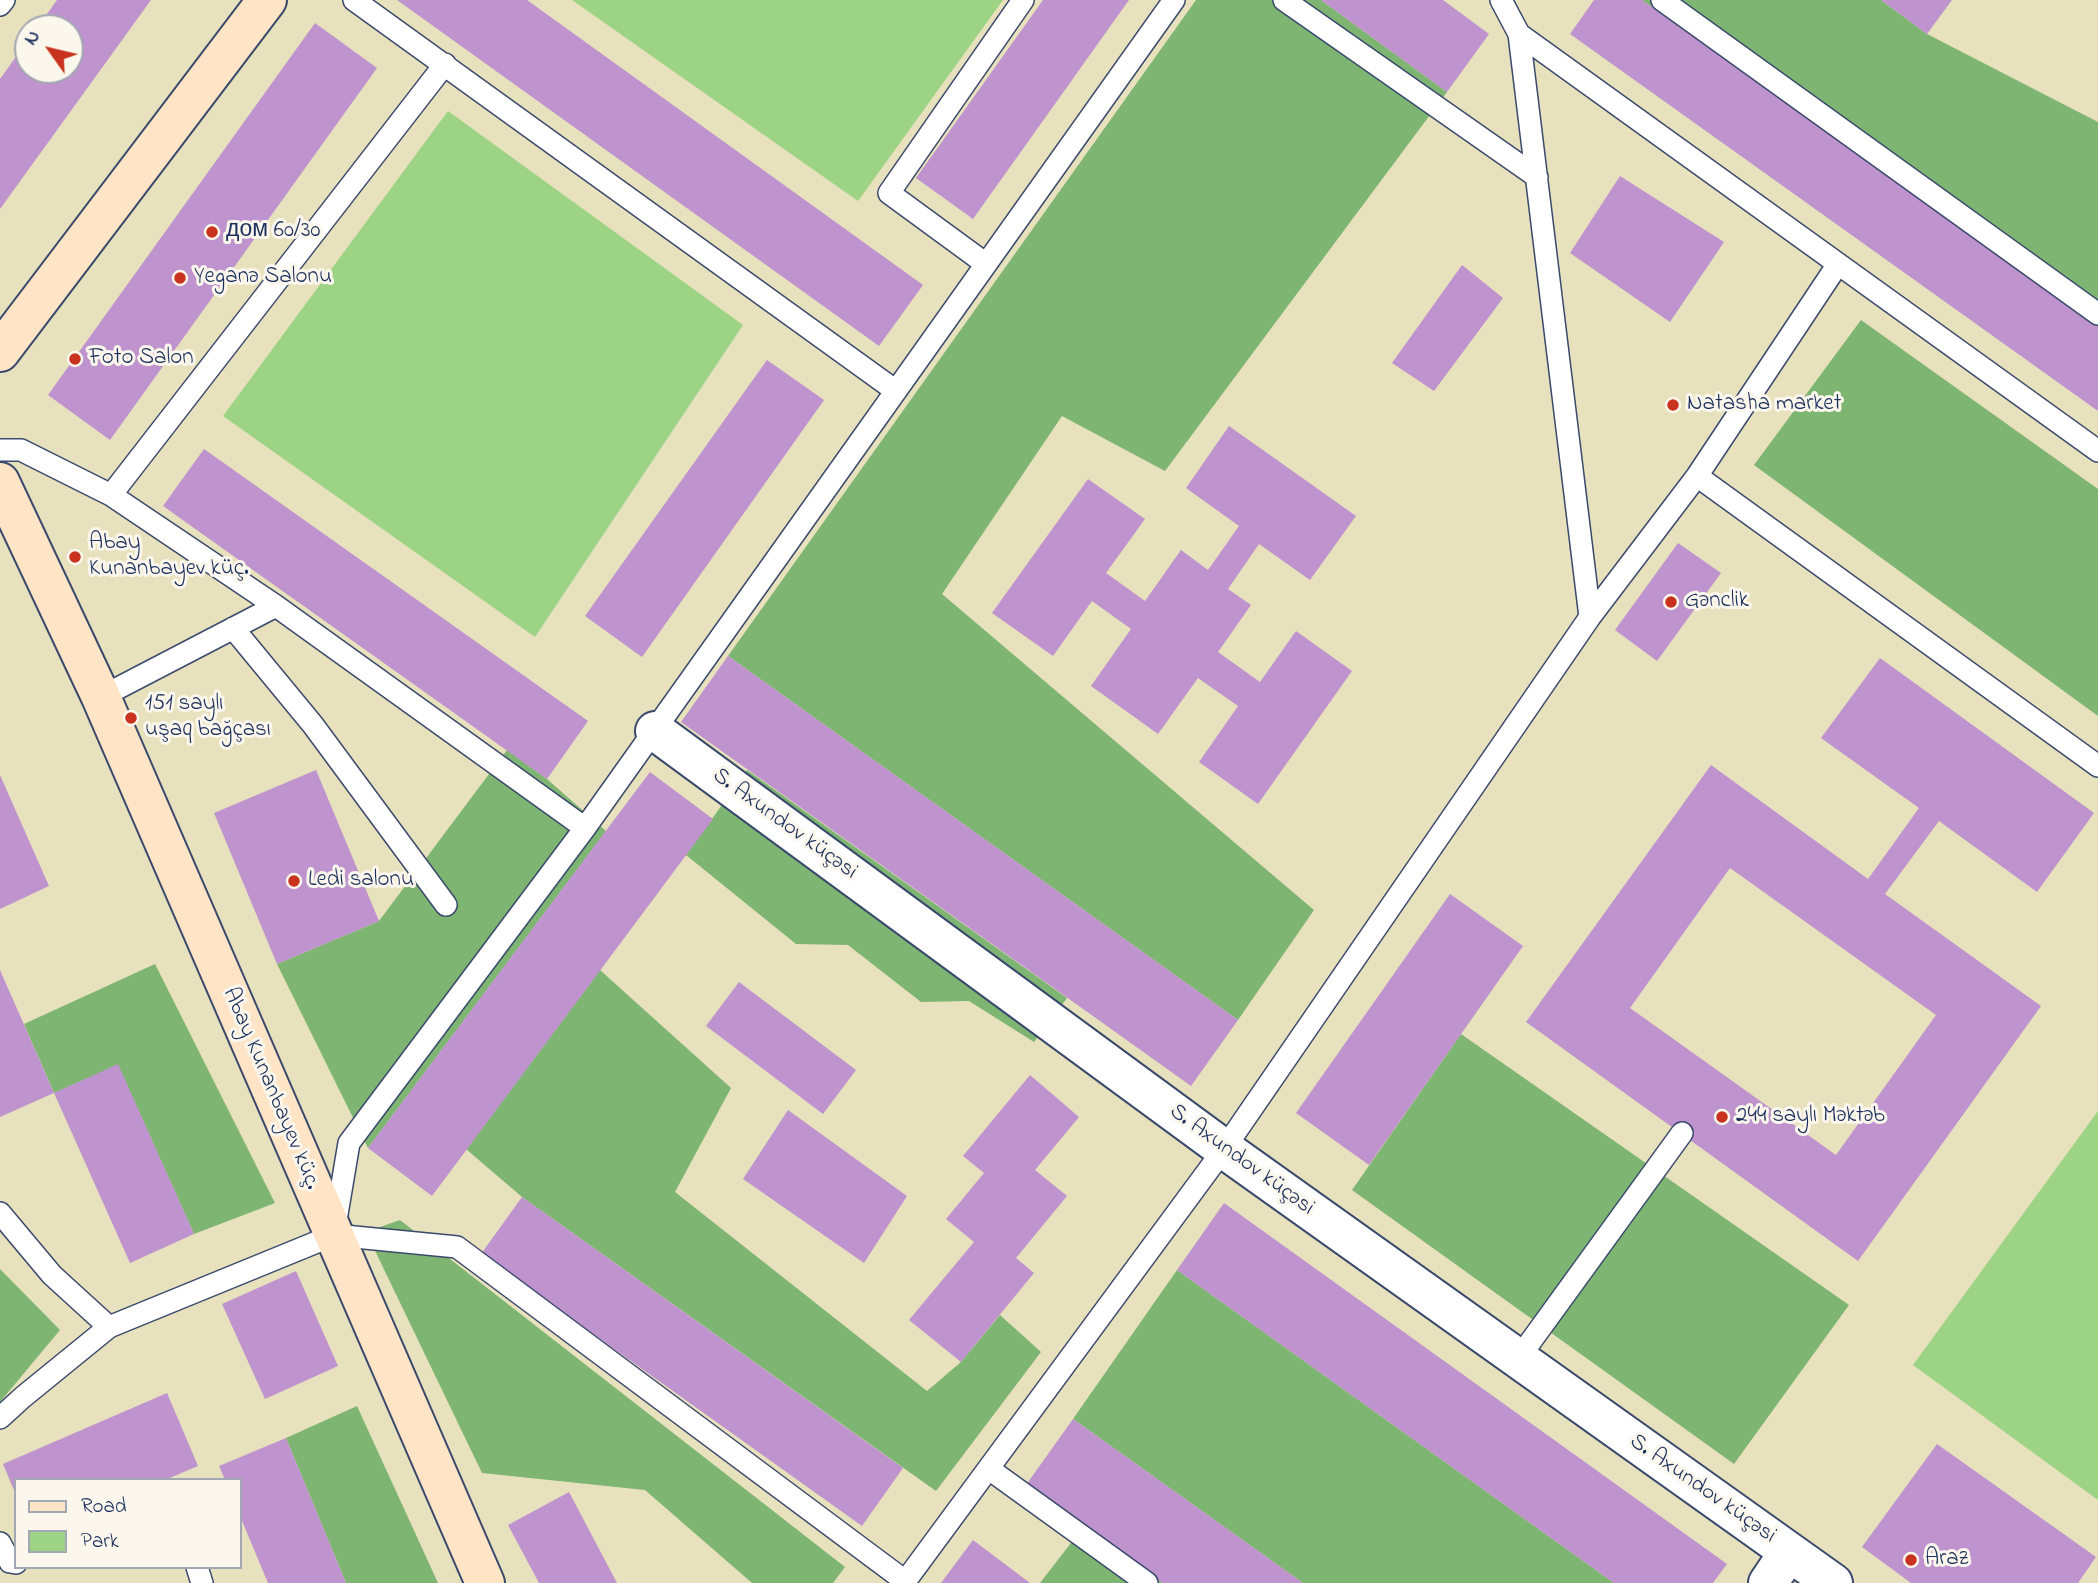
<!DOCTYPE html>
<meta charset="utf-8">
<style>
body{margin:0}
#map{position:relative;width:2098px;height:1583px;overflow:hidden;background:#e7e1bd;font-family:"Indie Flower",sans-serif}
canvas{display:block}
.legend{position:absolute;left:14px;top:1478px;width:228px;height:91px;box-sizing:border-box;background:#fbf7ec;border:2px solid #a1a7b3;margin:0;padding:9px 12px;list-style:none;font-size:21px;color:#1b2f5e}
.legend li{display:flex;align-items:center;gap:14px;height:35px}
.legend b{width:35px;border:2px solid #a1a7b3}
.north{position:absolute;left:14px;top:14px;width:70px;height:70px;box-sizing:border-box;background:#fbf7ec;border:2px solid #a1a7b3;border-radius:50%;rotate:304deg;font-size:19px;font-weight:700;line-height:28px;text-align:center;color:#1b2f5e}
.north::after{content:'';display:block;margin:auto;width:24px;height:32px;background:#c8321e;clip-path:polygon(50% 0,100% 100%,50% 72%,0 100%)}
</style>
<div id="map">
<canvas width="2098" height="1583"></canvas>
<ul class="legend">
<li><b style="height:9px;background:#ffe4c6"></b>Road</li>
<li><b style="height:19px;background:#9dd385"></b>Park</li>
</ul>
<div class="north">N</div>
</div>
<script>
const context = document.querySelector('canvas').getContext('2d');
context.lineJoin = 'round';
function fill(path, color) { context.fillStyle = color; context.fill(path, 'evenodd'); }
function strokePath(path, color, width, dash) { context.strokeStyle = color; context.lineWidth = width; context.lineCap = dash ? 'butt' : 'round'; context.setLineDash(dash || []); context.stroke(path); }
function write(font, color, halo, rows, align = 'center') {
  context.font = font + ' "Indie Flower",sans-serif'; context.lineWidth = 6; context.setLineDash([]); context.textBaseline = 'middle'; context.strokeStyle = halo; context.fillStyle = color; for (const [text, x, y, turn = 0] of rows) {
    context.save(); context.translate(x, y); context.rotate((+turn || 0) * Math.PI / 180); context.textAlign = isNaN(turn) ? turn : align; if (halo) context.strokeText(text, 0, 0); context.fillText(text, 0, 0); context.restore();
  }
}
fill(new Path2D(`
 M572,0H1003L858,201Z
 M448,111L743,325L535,637L223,416Z
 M2098,1111V1500L1913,1365Z`), '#9dd385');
fill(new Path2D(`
 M1196,0H1321L1447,92L1165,471L1062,416L942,594L1314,910L1238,1020L728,656Z
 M1642,0H1881L1927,34L2098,122V325Z
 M1861,320L2098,489V716L1754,465Z
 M507,750L547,779L606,831L368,1148L277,964L379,921Z
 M747,770L1067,998L1034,1042L969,1001L921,1002L848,945L796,944L686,855Z
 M155,964L275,1203L194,1234L118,1065L54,1093L24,1024Z
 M600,970L731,1088L675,1192L927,1391L961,1362L1000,1315L1041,1352L936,1491L522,1197L466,1149Z
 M1461,1034L1849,1305L1734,1464L1352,1190Z
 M400,1220L845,1567L833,1583H752L645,1490L482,1473L366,1232Z
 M0,1269L60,1330L0,1402Z
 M1177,1270L1614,1583H1303L1073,1419Z
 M357,1406L438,1583H346L286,1438Z
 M1084,1526L1163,1583H1040Z`), '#7eb572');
fill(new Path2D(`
 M57,0H151L0,209V79L28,40V70H70V28H37Z
 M397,0H527L923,285L879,346Z
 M1043,0H1129L973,219L916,178Z
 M1321,0H1443L1489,34L1447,92Z
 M1594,0H1642L2098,325V411L1570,34Z
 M1881,0H1952L1927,34Z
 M315,23L377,68L110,440L48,395Z
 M1620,176L1724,242L1670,322L1570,253Z
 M1462,265L1503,298L1434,391L1392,363Z
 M767,360L824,400L642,657L585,616Z
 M1229,426L1356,516L1310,580L1259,544L1228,589L1251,605L1218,652L1260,682L1296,631L1352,671L1258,804L1199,762L1238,706L1198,678L1158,734L1091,686L1131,629L1092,601L1053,656L992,613L1088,479L1145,519L1106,573L1145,601L1181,550L1208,570L1239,526L1186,488Z
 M204,449L588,721L547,779L163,506Z
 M1678,543L1721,573L1657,661L1615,630Z
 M728,656L1238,1020L1191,1086L681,722Z
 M1880,658L2094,813L2037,892L1939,821L1885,894L2041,1006L1858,1261L1526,1022L1711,765L1868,879L1919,808L1821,738ZM1730,868L1936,1015L1836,1155L1630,1008Z
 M316,770L379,921L277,964L214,813Z
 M650,772L713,819L432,1196L368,1148Z
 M0,775L49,886L0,909Z
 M1450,894L1523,946L1369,1165L1296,1113Z
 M0,970L54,1093L0,1117Z
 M739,982L856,1070L823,1114L706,1026Z
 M118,1064L194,1234L130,1263L54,1093Z
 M1030,1075L1079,1117L1035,1170L1067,1196L1016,1258L1034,1273L961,1362L909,1320L974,1242L946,1219L984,1173L963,1156Z
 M788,1110L907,1196L864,1263L743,1179Z
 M522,1197L903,1468L862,1526L481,1254Z
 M1224,1203L1727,1564L1713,1583H1614L1177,1270Z
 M296,1271L338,1366L265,1399L222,1304Z
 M167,1393L198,1466L165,1480H16V1495L3,1464Z
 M1073,1419L1303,1583H1163L1026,1485Z
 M286,1438L346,1583H268L240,1516V1480H225L219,1466Z
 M1937,1444L2096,1557L2078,1583H1911L1862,1547Z
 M569,1492L617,1583H539L508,1525Z
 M973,1540L1030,1583H941Z`), '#bf93cd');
const lane = new Path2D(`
 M354,0L896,391
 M1284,0L1537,177
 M1501,0L1519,34L2098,451
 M1662,0L2098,314
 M0,5L4,0
 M1519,34L1590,617
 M445,64L111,495L276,606L585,828L1174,0
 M986,264L889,193L1023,0
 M0,450H21L111,495
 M1697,476L2098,766
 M233,628L313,725L446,905
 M101,697L276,606
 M0,1213L52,1275L109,1327
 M335,1226L349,1143L585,828
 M1518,1359L1682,1133
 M0,1418L23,1397L109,1327L334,1235L457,1247L905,1581
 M989,1469L1147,1583
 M0,1543L10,1562L16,1563
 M197,1567L202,1583
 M904,1583L1224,1149L1590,617L1697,476L1838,264`);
const street = new Path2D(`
 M655,731L1224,1149L1833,1583
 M1768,1583L1789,1552`);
const secondary = new Path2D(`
 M0,352L267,0
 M0,482L101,697L485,1583`);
strokePath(lane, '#3a4a6c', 24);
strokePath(street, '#3a4a6c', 42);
strokePath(secondary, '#3a4a6c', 42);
strokePath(lane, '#fff', 21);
strokePath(street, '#fff', 38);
strokePath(secondary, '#ffe4c6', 38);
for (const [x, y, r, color] of [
 [212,232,7,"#c8321e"],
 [180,278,7,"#c8321e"],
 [75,359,7,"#c8321e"],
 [1673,405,7,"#c8321e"],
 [75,557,7,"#c8321e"],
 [1671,602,7,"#c8321e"],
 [131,718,7,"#c8321e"],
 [294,881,7,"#c8321e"],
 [1722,1117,7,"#c8321e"],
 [1911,1560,7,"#c8321e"]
]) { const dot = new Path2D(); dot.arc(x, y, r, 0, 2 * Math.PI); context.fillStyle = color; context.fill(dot); strokePath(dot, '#fbf7ec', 2.5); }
write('23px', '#1b2f5e', '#fbf7ec', [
 ["дом 60/30",226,232],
 ["Yeganə Salonu",194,278],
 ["Foto Salon",89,359],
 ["Natasha market",1687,405],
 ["Abay",89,544],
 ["Kunanbayev küç.",89,570],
 ["Gənclik",1685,602],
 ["151 saylı",145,705],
 ["uşaq bağçası",145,731],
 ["Ledi salonu",308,881],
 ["244 saylı Məktəb",1736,1117],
 ["Araz",1925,1560]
], 'left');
write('23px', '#1b2f5e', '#fbf7ec', [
 ["S. Axundov küçəsi",784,825,36],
 ["Abay Kunanbayev küç.",270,1089,67],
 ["S. Axundov küçəsi",1241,1161,36],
 ["S. Axundov küçəsi",1702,1490,35]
]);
</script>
